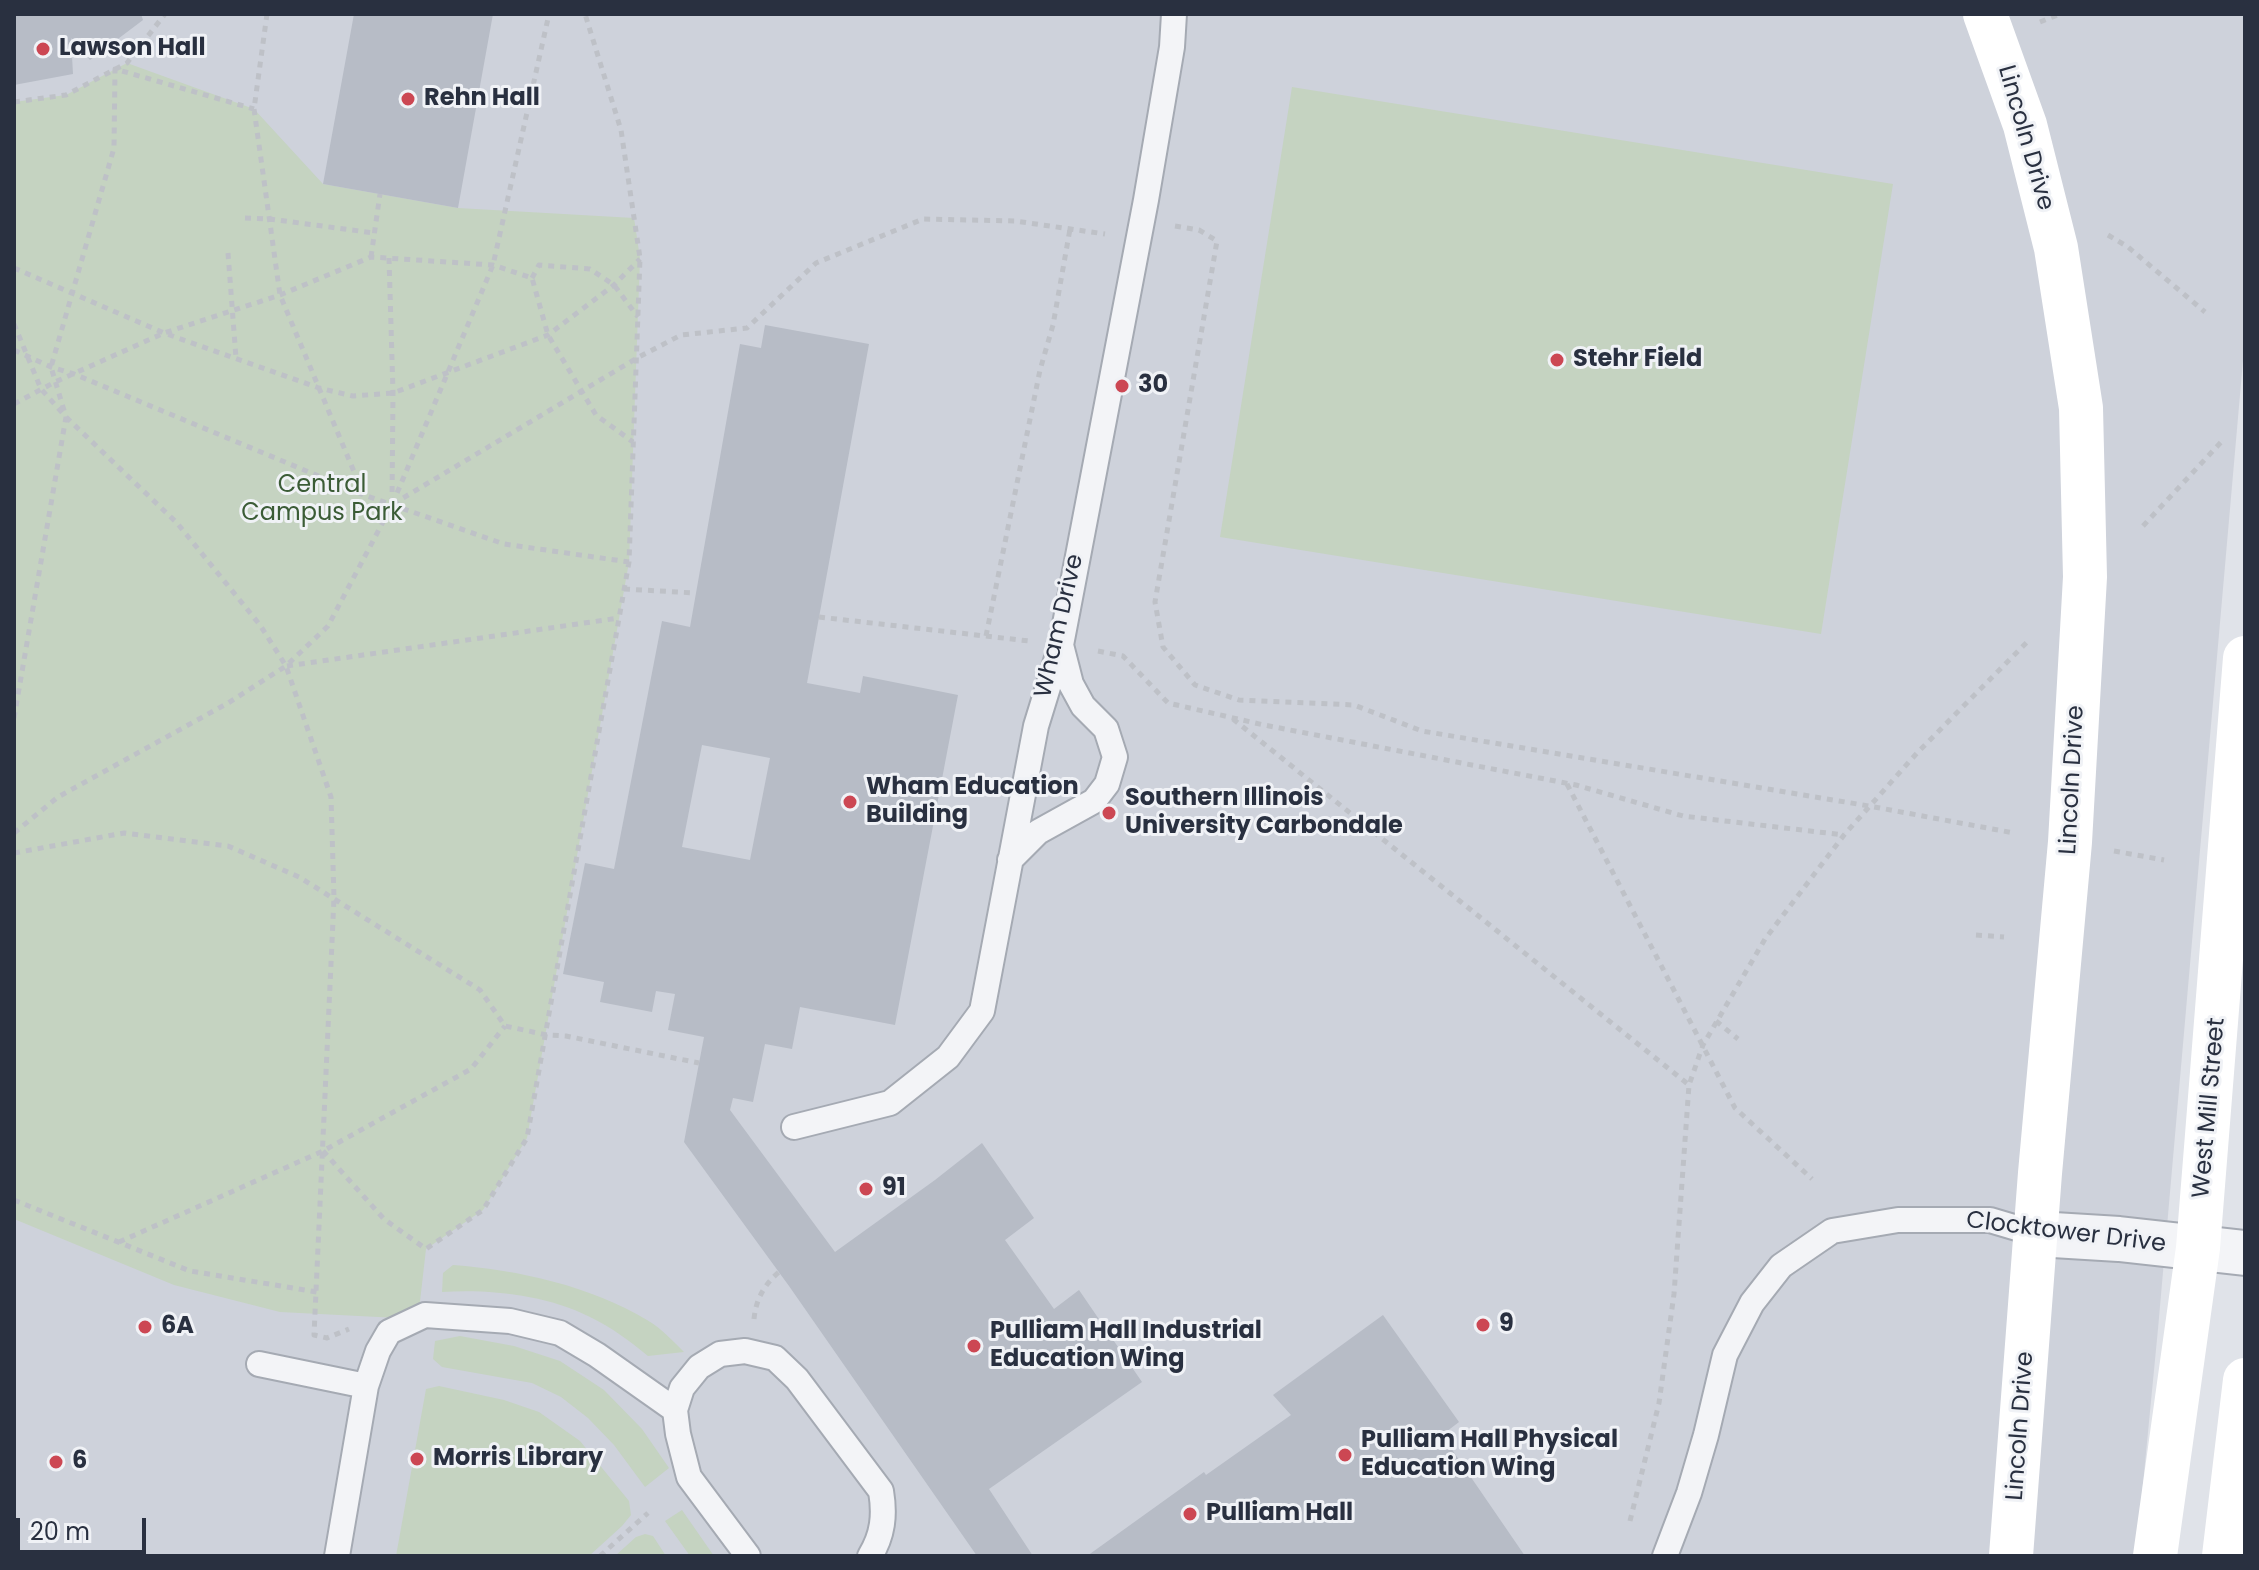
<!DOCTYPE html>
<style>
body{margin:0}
#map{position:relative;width:2259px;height:1570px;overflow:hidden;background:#e0e3e9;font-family:Poppins,sans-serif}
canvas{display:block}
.frame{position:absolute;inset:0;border:16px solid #293040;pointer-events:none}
.scale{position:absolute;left:16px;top:1518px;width:130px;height:36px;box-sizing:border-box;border:4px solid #293040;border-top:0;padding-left:10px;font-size:24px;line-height:28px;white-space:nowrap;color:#293040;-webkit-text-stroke:6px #f0f2f6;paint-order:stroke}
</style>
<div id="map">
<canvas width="2259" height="1570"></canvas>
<div class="frame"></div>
<div class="scale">20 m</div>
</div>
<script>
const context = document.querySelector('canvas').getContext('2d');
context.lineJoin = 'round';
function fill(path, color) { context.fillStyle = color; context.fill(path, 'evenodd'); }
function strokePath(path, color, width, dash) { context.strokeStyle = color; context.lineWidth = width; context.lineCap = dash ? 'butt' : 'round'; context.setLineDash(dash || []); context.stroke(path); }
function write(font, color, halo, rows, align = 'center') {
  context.font = font + ' Poppins,sans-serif'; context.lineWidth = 6; context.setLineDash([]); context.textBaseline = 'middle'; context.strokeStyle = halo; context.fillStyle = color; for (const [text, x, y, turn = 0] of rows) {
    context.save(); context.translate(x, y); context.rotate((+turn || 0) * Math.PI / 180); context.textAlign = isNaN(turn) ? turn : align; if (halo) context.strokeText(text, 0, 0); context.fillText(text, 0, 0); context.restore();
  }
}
fill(new Path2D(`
 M14,14H2245V338L2158,1329L2136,1556H14Z`), '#ced2db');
fill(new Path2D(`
 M127,63L254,109L323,184L458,208L634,218L640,258L629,562L527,1138L483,1210L426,1249L418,1319L280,1312L174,1285L14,1219V102L66,95Z
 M1292,87L1893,184L1821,634L1220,537Z
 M453,1265C519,1270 590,1286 647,1320C661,1328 673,1341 684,1352L648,1356C630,1341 611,1327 590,1317C547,1295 490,1289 442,1292L443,1273Z
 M460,1336L514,1346L560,1361L604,1390L642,1429L669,1468L645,1487L614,1445L588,1418L561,1397L532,1383L442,1367L433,1359L435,1341Z
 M439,1386L504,1400L539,1412L580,1441L629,1501L631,1515L622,1526L589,1556H396L426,1389Z
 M682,1510L714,1556H690L665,1521Z
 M645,1534L653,1536L666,1556H615L636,1537Z`), '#c5d3c1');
fill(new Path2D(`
 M14,14H141L143,20L90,60L71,38L73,74L14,85Z
 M354,14H493L458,208L323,184Z
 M765,325L869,344L807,683L860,693L863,676L958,695L895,1025L800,1007L792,1049L765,1044L753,1102L733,1098L730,1110L835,1252L935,1180L982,1143L1034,1218L1005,1240L1054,1309L1079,1290L1142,1382L989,1489L1033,1556H977L789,1286L684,1142L704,1037L668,1030L675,994L656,991L652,1012L600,1002L604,982L563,974L585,863L614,869L662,621L690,627L740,344L761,348ZM702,745L770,758L750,860L682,847Z
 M1383,1315L1459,1422L1442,1435L1525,1556H1087L1204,1472L1206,1475L1291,1415L1273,1395Z`), '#b7bcc6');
const lane = new Path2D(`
 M1010,860L1038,832L1094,801L1107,784L1115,757L1106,729L1083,706L1071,684L1061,645
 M794,1127L890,1103L948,1057L982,1011L1036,726L1061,645L1146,200L1172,47L1174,14
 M259,1364L366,1386
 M337,1556L366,1386L378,1351L389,1332L425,1315L510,1321L560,1333L597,1355L675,1410
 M748,1556L689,1477L678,1434L675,1410L682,1388L699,1367L720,1354L745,1351L775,1358L797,1379L881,1491C885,1515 883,1535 870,1556
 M1665,1556L1689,1493L1706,1435L1725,1355L1752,1303L1781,1266L1832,1231L1898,1220H1990L2037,1234`);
const street = new Path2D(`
 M2037,1234L2119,1239L2245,1253`);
strokePath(lane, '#a5aab3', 28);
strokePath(street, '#a5aab3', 48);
strokePath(new Path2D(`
 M267,14L254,109L280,295L363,493
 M2040,22L2060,14
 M14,102L66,95L127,63L165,14
 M245,218L270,219L374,233
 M1175,226L1199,230L1217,241L1155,602L1163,647L1195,685L1239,700L1354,705L1422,731L1869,806L2014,833
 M2108,235L2128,247L2205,312
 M228,253L236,358
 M371,257L380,194
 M389,258L393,393L392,501
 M14,268L164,333L319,388L353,396L393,393L548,335L614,285L640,259
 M532,278L539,265L590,269L614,285L638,317
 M14,324L41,389L66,417L177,523L260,625L286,666L331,797L334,898L314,1335L327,1338L349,1329
 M14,350L51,367L74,374L364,495L504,544L629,562
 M14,404L55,382L164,333L280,295L371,257L493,265L532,278L548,335L596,415L633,442
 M393,504L637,358L681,335L747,328L816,263L923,219L1015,221L1105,234
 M2143,526L2223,440
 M624,589L695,593
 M819,617L1029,641
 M986,636L1040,370L1053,325L1070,229
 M1098,651L1123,656L1168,703L1264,725L1576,785L1683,816L1844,835
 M287,666L619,618
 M14,718L66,417L51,367L114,148L115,69L254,109
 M1233,719L1689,1085
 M1567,784L1735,1108L1812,1179
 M14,833L58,797L228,703L286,666L328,626L392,505L493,265L549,14
 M2114,851L2164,860
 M14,853L124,833L228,846L299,877L480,990L505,1026L547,1035L566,1036L699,1063
 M1976,935L2004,937
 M1716,1021L1738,1039
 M323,1151L384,1219L426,1249L483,1210L527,1138L629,562L640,258L621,130L585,14
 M14,1200L190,1271L317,1292
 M119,1242L323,1151L471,1069L505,1026
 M754,1319C756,1299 764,1285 779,1272
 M1630,1521L1659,1403L1674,1294L1689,1085L1703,1045L1765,939L1844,835L1917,753L2030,639
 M600,1556L648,1513`), '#bec1c7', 5, [6, 6]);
strokePath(lane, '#f3f4f7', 24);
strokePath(street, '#f3f4f7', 44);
strokePath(new Path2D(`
 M1985,14L2025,125L2056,248L2081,408L2085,577L2070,842L2040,1173L2011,1556
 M2155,1556L2198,1248L2245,658
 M2224,1556L2245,1380`), '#fff', 44);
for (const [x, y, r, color] of [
 [43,49,8,"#cc4753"],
 [408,99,8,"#cc4753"],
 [1557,360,8,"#cc4753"],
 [1122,386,8,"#cc4753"],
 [850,802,8,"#cc4753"],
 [1109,813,8,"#cc4753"],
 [866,1189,8,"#cc4753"],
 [1483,1325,8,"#cc4753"],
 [145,1327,8,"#cc4753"],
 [974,1346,8,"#cc4753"],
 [1345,1455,8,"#cc4753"],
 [417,1459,8,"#cc4753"],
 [56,1462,8,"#cc4753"],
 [1190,1514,8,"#cc4753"]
]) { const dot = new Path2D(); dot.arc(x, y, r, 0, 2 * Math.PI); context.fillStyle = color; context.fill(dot); strokePath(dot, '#f0f2f6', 3); }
write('bold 24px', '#293040', '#f0f2f6', [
 ["Lawson Hall",59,49],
 ["Rehn Hall",424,99],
 ["Stehr Field",1573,360],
 ["30",1138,386],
 ["Wham Education",866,788],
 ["Building",866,816],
 ["Southern Illinois",1125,799],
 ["University Carbondale",1125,827],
 ["91",882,1189],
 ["9",1499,1325],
 ["6A",161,1327],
 ["Pulliam Hall Industrial",990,1332],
 ["Education Wing",990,1360],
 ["Pulliam Hall Physical",1361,1441],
 ["Education Wing",1361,1469],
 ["Morris Library",433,1459],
 ["6",72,1462],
 ["Pulliam Hall",1206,1514]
], 'left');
write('24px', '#293040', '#f0f2f6', [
 ["Lincoln Drive",2025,138,74],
 ["Wham Drive",1060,626,-77],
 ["Lincoln Drive",2073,780,-87],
 ["West Mill Street",2210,1108,-85],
 ["Clocktower Drive",2066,1233,7],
 ["Lincoln Drive",2021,1426,-86]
]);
write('24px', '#3b5c36', '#f0f2f6', [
 ["Central",322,486],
 ["Campus Park",322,514]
]);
</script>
